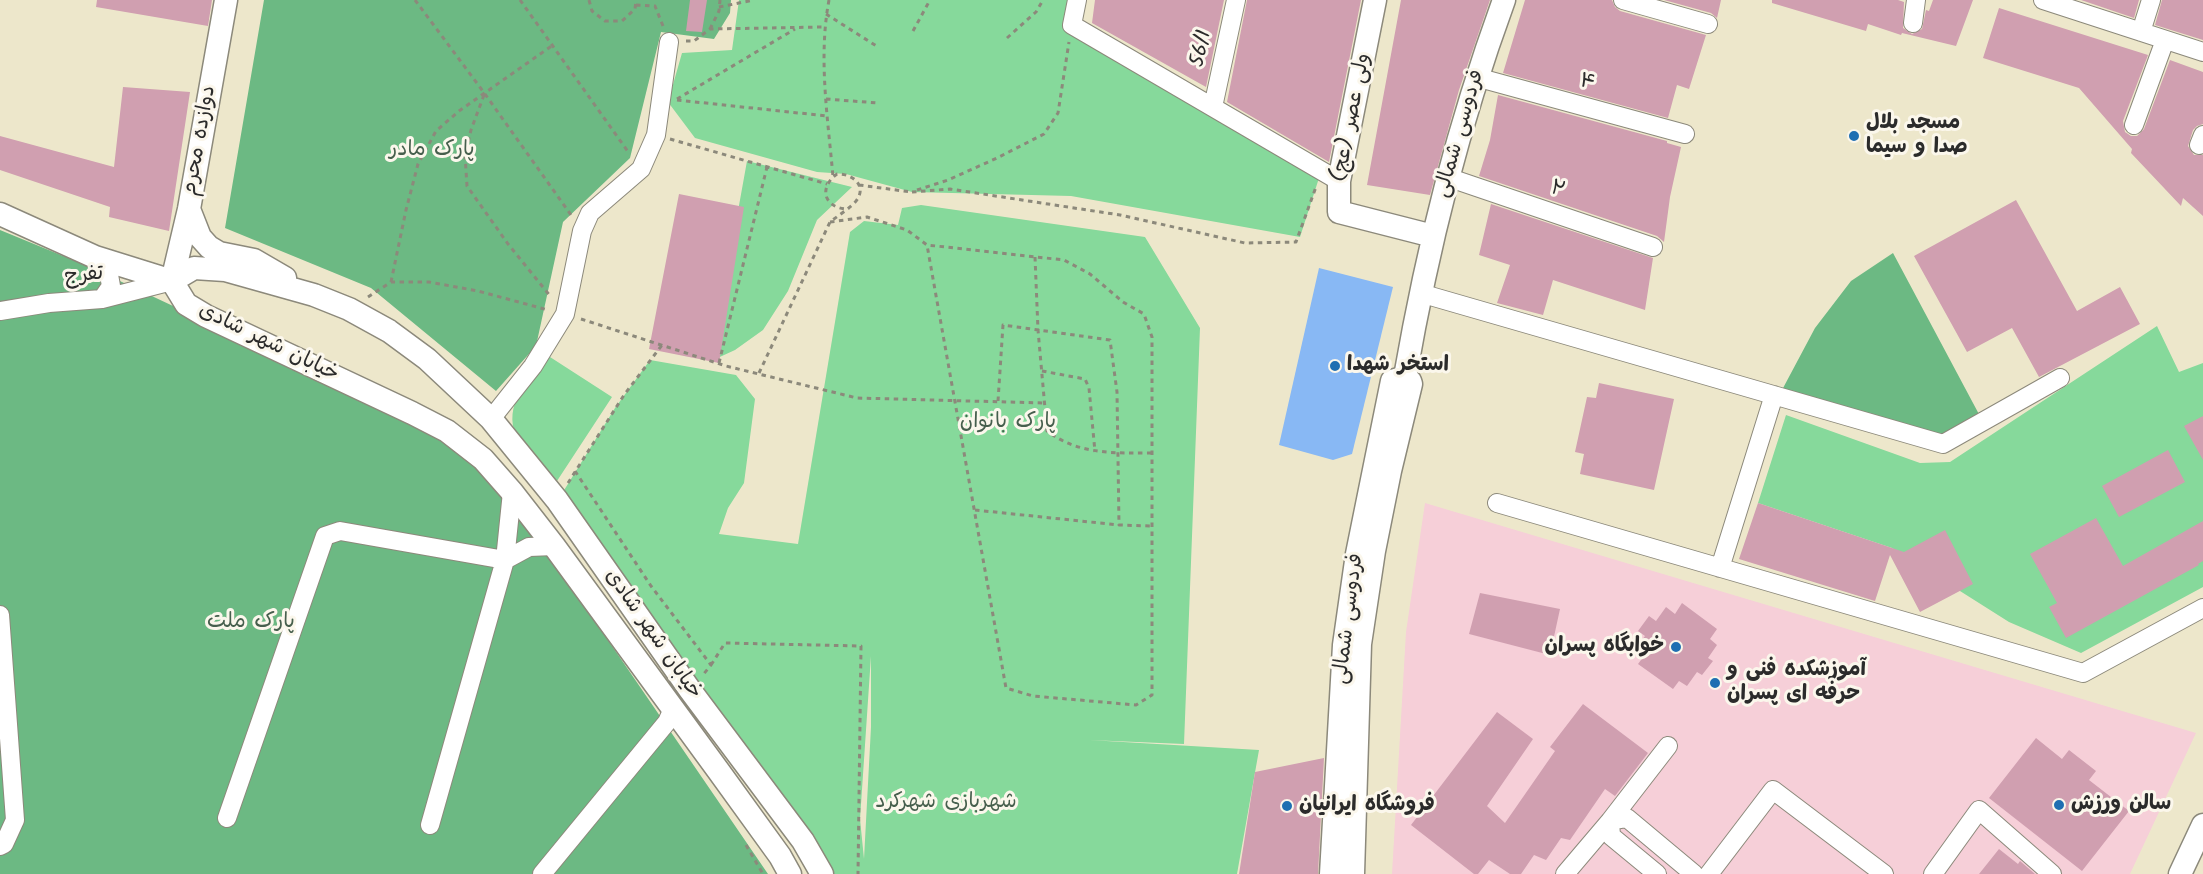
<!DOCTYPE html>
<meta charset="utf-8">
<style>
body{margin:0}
canvas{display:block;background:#ede7cb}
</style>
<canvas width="2203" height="874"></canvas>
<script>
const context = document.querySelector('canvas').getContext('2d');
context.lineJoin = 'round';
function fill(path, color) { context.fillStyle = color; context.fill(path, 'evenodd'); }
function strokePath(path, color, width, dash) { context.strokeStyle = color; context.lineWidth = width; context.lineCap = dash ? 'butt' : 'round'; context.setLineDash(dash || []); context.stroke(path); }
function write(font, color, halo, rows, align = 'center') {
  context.font = font + ' Kalam,"Playpen Sans Arabic",sans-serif'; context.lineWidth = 6; context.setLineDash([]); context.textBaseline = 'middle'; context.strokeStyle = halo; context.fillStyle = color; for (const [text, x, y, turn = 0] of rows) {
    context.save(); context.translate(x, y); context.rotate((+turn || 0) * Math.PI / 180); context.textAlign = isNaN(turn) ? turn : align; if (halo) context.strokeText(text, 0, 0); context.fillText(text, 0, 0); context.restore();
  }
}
fill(new Path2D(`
 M1425,503L2196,733L2130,874H1392L1406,632Z`), '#f6cfd8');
fill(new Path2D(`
 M739,0H1069L1065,27L1319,178L1300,237L1071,196L912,192L846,174L817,172L695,138L668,102L682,53L732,50Z
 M747,161L852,187L817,220L788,291L763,330L735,350L711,361Z
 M921,205L1145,237L1200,328L1184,744L1089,740L1259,750L1237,874H832L558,500L615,408L650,360L736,375L755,399L744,483L728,508L719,534L798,544L850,232L864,221L898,225L902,208ZM871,656V727L864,859L860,819Z
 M2157,326L2179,372L2203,363V587L2081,653L2009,622L1892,548L1758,503L1786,415L1920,463L1950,462Z
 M550,357L612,397L557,481L514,430C506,401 530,374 550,357Z`), '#86d99b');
fill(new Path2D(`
 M264,0H731L730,13L714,39L661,32L630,158L563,222L536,346L496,391L371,288L225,228Z
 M0,230L90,267L205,321L333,383L465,454L532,529L768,874H0Z
 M1893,253L1981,418L1943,438L1782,390L1815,328L1851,281Z`), '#6cb983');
fill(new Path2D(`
 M1319,268L1393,287L1352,454L1333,460L1279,445Z`), '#88b8f4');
fill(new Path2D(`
 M97,0H212L208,26L96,7Z
 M690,0H707L702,32L686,31Z
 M1095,0H1224L1206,87L1092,23Z
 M1247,0H1361L1329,162L1227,102Z
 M1401,0H1490L1459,90L1430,195L1367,185Z
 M1525,0H1612L1615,7L1620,11L1706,35L1689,89L1677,85L1668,118L1503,73Z
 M1664,0H1721L1717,18L1711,13Z
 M1772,0H1898L1904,2L1903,28L1912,34L1922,29L1926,10L1929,11L1933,0H1973L1956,46L1902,33L1901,35L1868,24L1866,31L1772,3Z
 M2081,0H2139L2134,18Z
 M2162,0H2203V40L2155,25Z
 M1999,8L2148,55L2123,121L2125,132L2131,136H2137L2144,129L2170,60L2203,72V124L2197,126L2193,130L2188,146L2194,155H2203V216L2183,198L2181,206L2131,153L2132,149L2079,88L1983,58Z
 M123,87L190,92L169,231L109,217L110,207L0,170V136L114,167Z
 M1498,95L1667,141V143L1681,147L1670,197L1664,242L1657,236L1479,176L1490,140Z
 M679,194L744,207L719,363L649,349Z
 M2016,200L2077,311L2120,287L2140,324L2039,377L2012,328L1967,352L1914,256Z
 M1491,204L1653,258L1645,310L1553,280L1543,315L1497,303L1510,265L1479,255Z
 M1599,383L1674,399L1654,490L1580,474L1584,454L1575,452L1587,397L1596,398Z
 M2203,416V460L2184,426Z
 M2168,450L2185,482L2119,517L2102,486Z
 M1758,503L1904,552L1945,530L1973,584L1920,612L1890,555L1875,601L1739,559Z
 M2096,518L2123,566L2203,521V561L2198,564L2199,565L2066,638L2049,607L2057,603L2030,554Z
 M1480,593L1560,609L1550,655L1469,634Z
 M1682,603L1717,629L1710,639L1717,645L1708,658L1713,661L1702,675L1697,672L1687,686L1679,681L1673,689L1638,664L1644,656L1635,649L1645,636L1638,631L1649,616L1656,621L1666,607L1675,614Z
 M1583,704L1648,753L1615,796L1605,789L1570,840L1561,838L1546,860L1534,855L1521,874H1510L1489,860L1478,874H1474L1411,825L1497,712L1533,739L1487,806L1505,823L1555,751L1550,747Z
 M2036,738L2062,759L2069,750L2096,771L2089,780L2129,811L2082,871L1989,798Z
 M1324,758L1318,874H1239L1255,772Z
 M1999,849L2018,864L2020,861L2035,874H1979Z`), '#d09fb0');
const minor = new Path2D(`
 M1077,0L1072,25L1339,181
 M1623,0L1708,24
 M2043,0L2203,52
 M1913,23L1916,0
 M2141,32L2151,0
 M1476,77L1685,134
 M1213,107L1236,0
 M2134,125L2165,40
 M2199,145L2203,135
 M1447,177L1653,247
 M95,257L108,269L111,286L102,299
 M1420,293L1943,444L2060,378
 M0,311L49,303L102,299L172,281
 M491,419L533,366L565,314L582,231L590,213L641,169L656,135L669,42
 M1497,503L2083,673L2203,608
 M1720,568L1774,395
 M0,615L15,820L4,844L0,846
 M227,818L325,536L340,531L505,560L529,547L554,546
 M430,825L505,560L512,492
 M542,874L667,722L672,711
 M1565,874L1610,821L1668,746
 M1657,874L1611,836L1610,821L1627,818L1694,874
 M1709,874L1773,790L1884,874
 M1933,874L1979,810L2052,874`);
const major = new Path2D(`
 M1375,0L1339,181V212L1433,236
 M189,209L200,237L209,247L219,253L254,260L285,278
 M0,214L95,257L172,281
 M172,281L194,268L225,270L314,295L349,309L389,331L427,359L491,419L557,500L690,690L803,841L822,874
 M172,281L186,304L206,316L412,413L447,431L483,459L512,492L554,546L720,773L780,856L790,874
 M172,281L189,209L226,0
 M1405,377C1428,245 1458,126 1504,0
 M1331,874L1344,645L1357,554L1392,381L1405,377
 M1353,874L1360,644L1374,551L1390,471L1411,384L1410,381L1405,377
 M2180,874L2203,825`);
strokePath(minor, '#8c897b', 20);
strokePath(major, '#8c897b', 25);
strokePath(new Path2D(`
 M415,0L485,94L571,215
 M520,0L629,153
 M589,0L592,11L605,21H622L635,9L636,0
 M829,0C818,58 828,119 833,177
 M636,5L655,6L663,26
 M719,7L754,0
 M826,14L878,47
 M710,29L719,11L720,0
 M913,31L930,0
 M1007,38L1036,12L1043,0
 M686,41H694L710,29L824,27
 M484,95L471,130L465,155L467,186L508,244L551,297
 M677,99L795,29
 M826,99L878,103
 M677,100L827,116
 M670,139L827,184
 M859,185L911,192
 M917,190L948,180L997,158L1044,134L1058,113L1069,42
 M912,192L950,189L1120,215L1245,243L1296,242L1316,187
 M830,222L867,217L907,230L927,245L1064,260L1090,274L1123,302L1144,314L1152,337V695L1136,705L1033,696L1006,688L927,245
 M1035,257L1038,330L1047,431C1079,455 1114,453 1152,453
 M391,282L406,210L418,164L436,131L459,111L553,45
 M368,297L391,282H429L478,291L548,310
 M581,319L726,366L857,398L1045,403
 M719,363L767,167
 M1042,371L1085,379L1089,388L1095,452
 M759,373L830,222C836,217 852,207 856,201C868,186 852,173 837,174C819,187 823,207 846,209
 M998,401L1003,325L1110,340L1117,392L1119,525L1152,526
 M575,471L651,586L711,665L702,676
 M568,483L624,395L662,345
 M975,510L1119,525
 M711,665L725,643L861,646L858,874
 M746,845L763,874`), '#8c897b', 3, [4.5, 4.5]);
strokePath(minor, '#fff', 18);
strokePath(major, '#fff', 22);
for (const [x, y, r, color] of [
 [1854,136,6,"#1f6fb2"],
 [1335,366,6,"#1f6fb2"],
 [1676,647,6,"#1f6fb2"],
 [1715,683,6,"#1f6fb2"],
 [2059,805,6,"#1f6fb2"],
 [1287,806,6,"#1f6fb2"]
]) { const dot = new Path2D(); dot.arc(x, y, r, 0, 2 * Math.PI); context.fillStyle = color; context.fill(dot); strokePath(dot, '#fbf7ec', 2); }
write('21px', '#2b2b2b', '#fbf7ec', [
 ["56/1",1203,49,-78],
 ["۴",1587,84,15],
 ["ولی عصر (عج)",1353,118,-79],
 ["فردوسی شمالی",1461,134,-74],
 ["دوازده محرم",201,141,-80],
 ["۲",1557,191,19],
 ["تفرج",84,277,-6],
 ["خیابان شهر شادی",268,344,26],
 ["فردوسی شمالی",1350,619,-83],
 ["خیابان شهر شادی",652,635,55]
]);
write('bold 21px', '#2b2b2b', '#fbf7ec', [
 ["مسجد بلال",1866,124],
 ["صدا و سیما",1866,148],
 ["استخر شهدا",1347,366],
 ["خوابگاه پسران",1664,647,"right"],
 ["آموزشکده فنی و",1727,671],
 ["حرفه ای پسران",1727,695],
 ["سالن ورزش",2071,805],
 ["فروشگاه ایرانیان",1299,806]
], 'left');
write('21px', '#465f4d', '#fbf7ec', [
 ["پارک مادر",432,151],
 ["پارک بانوان",1008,423],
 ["پارک ملت",251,623],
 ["شهربازی شهرکرد",946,803]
]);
</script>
